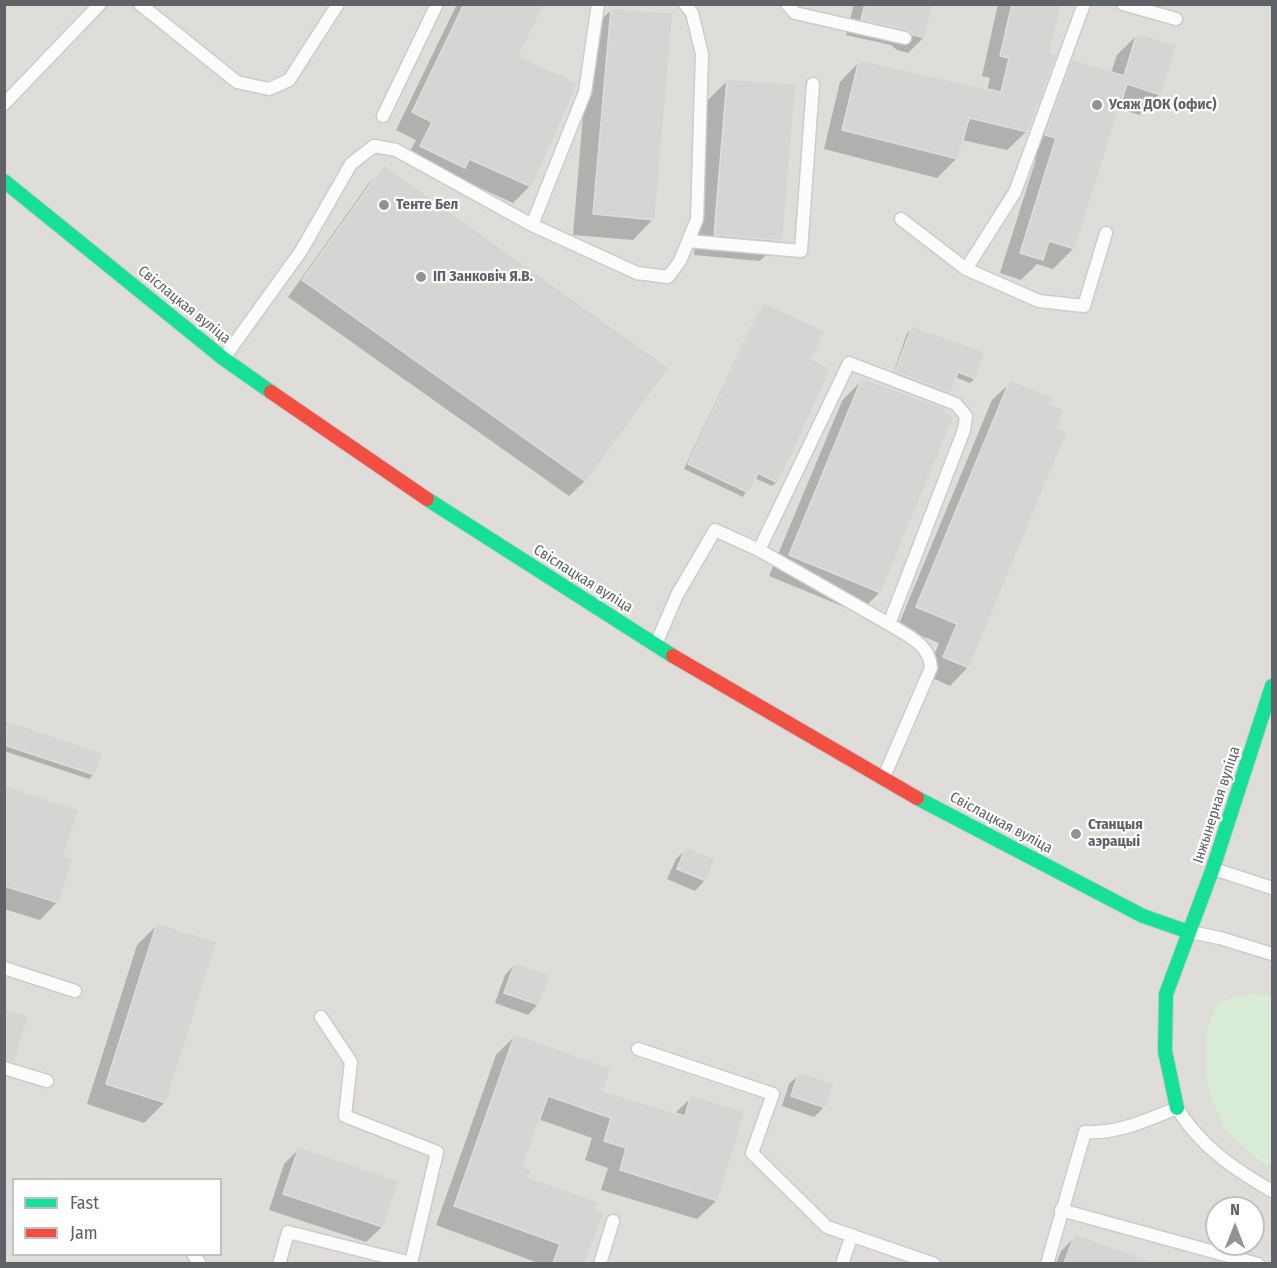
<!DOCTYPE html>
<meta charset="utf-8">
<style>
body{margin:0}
#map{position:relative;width:1277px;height:1268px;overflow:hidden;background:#efeeea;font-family:"Fira Sans Condensed",sans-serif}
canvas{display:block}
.frame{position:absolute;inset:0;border:6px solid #5f6368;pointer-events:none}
.legend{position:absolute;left:12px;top:1178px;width:210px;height:78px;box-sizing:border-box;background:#fff;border:2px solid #bfc1c3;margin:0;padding:8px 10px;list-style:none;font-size:18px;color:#5f6368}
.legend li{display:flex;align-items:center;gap:12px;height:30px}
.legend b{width:30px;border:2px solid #bfc1c3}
.north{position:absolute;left:1205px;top:1196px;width:60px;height:60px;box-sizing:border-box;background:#fff;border:2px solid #bfc1c3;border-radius:50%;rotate:0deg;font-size:16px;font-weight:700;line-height:24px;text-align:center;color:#5f6368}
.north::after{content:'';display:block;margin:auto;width:21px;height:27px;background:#919496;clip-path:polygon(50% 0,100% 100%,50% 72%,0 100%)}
</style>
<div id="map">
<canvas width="1277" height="1268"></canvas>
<div class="frame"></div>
<ul class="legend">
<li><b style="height:8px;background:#16e098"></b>Fast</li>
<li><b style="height:8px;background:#f24e42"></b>Jam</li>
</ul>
<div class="north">N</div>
</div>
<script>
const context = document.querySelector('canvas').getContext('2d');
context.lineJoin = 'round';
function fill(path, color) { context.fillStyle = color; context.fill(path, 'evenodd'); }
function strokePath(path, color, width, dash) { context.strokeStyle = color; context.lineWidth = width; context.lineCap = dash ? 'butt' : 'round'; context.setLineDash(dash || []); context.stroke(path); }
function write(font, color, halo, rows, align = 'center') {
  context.font = font + ' "Fira Sans Condensed",sans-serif'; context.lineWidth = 4.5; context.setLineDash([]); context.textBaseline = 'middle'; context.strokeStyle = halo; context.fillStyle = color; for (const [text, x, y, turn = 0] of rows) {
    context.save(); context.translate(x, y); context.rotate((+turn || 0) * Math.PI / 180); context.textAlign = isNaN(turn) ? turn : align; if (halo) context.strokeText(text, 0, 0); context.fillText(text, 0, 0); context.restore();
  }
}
fill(new Path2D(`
 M4,5H1272V1263H5ZM14,1180H220V1254H14ZM1217,1208H1253V1244H1217Z`), '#dfddda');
fill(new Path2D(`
 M1252,993L1272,997V1164L1265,1165L1224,1129L1206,1081V1032L1218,1002Z`), '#d8ebd6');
fill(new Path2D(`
 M457,4H542L517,57L530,186L513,203L454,176L447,184L404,163L416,140L396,130Z
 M854,4H932L924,37L908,53L897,50L891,45L846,35Z
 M998,4H1060L1027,131L1007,150L962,140L957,158L937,178L824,149L840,82L859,62L987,91L990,78L982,76Z
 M611,10L653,219L633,240L573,235L590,31Z
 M1138,34L1160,94L1139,115L1118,108L1074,248L1053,269L1037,264L1021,280L1000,273L1036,159L1025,156L1052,82L1073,61L1111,73L1117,55Z
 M728,80L781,240L760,261L694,255L707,101Z
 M385,167L585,481L569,496L288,297L369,183Z
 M764,304L810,360L777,482L772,486L754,478L743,497L684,469L760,309Z
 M912,328L975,378L970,383L955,377L945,397L892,377L907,333Z
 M862,380L880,592L859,613L769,576L842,401Z
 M1011,382L968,667L950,686L926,675L939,643L898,626L992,400Z
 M4,722L101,754L94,774L89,779L4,751Z
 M4,787L62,856L57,902L40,920L4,909Z
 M686,849L705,880L695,891L667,879L676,859Z
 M158,924L165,1102L144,1123L87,1104L137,945Z
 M515,964L538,1004L528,1015L495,1003L505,975Z
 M515,1036L601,1092L674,1114L692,1097L717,1200L697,1219L601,1190L608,1168L585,1160L592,1138L538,1119L521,1168L527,1178L602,1213L584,1264H541L436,1225L496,1055Z
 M800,1074L824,1107L814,1117L782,1106L789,1084Z
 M300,1148L397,1181L382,1227L366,1242L269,1210L284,1164Z
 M1076,1236L1154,1264H1056L1061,1251Z`), '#0003');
const building = new Path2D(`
 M464,4H544L519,56L578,83L532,187L469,159L465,168L420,146L432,122L412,112Z
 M865,4H933L925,38L913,35L907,30L861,20Z
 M1012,4H1061L1050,53L1057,55L1028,132L969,118L958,159L842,130L859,60L1001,92L1009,58L1000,56Z
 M611,8L673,13L655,220L593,214Z
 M1137,33L1177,45L1161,95L1127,84L1075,249L1049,241L1043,260L1020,253L1056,138L1045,135L1072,59L1124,76Z
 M727,79L796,84L783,241L714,235Z
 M384,165L669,368L586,482L302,280Z
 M764,302L825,331L812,359L831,369L778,483L758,473L749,493L688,464Z
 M912,326L985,352L976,379L958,372L951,393L895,372Z
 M862,378L946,409L944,412L954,416L881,593L789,555Z
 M1010,380L1053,397L1049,404L1064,410L1057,428L1067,432L969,668L943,657L957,624L916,607Z
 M8,721L103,753L95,775L4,745Z
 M4,785L79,810L64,855L73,858L59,903L4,886Z
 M686,847L715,859L706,881L677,869Z
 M157,923L217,942L166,1103L106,1084Z
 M515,963L550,975L539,1005L504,993Z
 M4,1008L29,1016L14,1062L4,1060Z
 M515,1034L611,1068L603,1091L685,1116L691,1095L745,1112L718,1201L620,1170L626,1148L604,1141L611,1118L548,1096L523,1167L531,1170L529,1177L599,1202L596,1210L604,1212L585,1263H553L560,1244L454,1206Z
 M799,1072L834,1084L826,1108L791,1096Z
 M299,1147L399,1181L383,1227L283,1194Z
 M1075,1234L1147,1260L1146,1263H1064Z`);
fill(building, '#d6d5d3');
strokePath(building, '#deddd9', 1.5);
const lane = new Path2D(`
 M140,4L237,82L269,89L289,80L338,4
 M787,4L795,13L905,38
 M1123,4L1176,19
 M4,104L100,4
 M383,116L437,4
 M901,219L966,269L1015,192L1084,4
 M532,225L585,92L598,4
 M688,241L801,251L813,84
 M966,269L1039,301L1084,306L1106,233
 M224,358L301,251L351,164L374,146L396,150L532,225L637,273L668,277L680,261L697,219L702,54L692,13L685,4
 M656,644L677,595L715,530L759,550L849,363L956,404L966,416L964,430L889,624L759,550
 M883,779L931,668C930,644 908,636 889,624
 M1214,869L1272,888
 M1190,932L1220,938L1272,954
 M4,968L75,991
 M638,1049L773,1094L752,1153L827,1227L934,1264
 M4,1068L47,1081
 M1061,1210L1258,1264
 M193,1254L200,1264
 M280,1261L288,1232L411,1263L437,1152L345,1116L351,1062L321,1017
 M600,1264L613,1221
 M842,1264L852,1235
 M1047,1264L1085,1132C1118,1134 1147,1120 1177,1108C1201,1147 1234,1169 1272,1191`);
const fast = new Path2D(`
 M4,181L224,359L271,392
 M427,499L673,656
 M917,798L1143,916L1189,932
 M1177,1108L1165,1051L1166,994L1213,868L1272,686`);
const jam = new Path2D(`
 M271,392L427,499
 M673,656L917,798`);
strokePath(lane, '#cbcccc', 15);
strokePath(fast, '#cacacb', 16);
strokePath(jam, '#cacacb', 16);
strokePath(lane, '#fdfcfc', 12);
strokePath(fast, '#16e098', 14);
strokePath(jam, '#f24e42', 14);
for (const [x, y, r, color] of [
 [1097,105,6,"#919496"],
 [384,205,6,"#919496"],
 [421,277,6,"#919496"],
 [1076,834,6,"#919496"]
]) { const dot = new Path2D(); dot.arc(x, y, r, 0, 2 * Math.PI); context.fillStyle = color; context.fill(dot); strokePath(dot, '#fff', 2); }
write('bold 15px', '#5f6368', '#fff', [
 ["Усяж ДОК (офис)",1109,105],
 ["Тенте Бел",396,205],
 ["ІП Занковіч Я.В.",433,277],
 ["Станцыя",1088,825],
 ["аэрацыі",1088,842]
], 'left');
write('15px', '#5f6368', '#fff', [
 ["Свіслацкая вуліца",184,305,39],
 ["Свіслацкая вуліца",583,579,32],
 ["Інжынерная вуліца",1217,805,-72],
 ["Свіслацкая вуліца",1001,823,28]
]);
</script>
